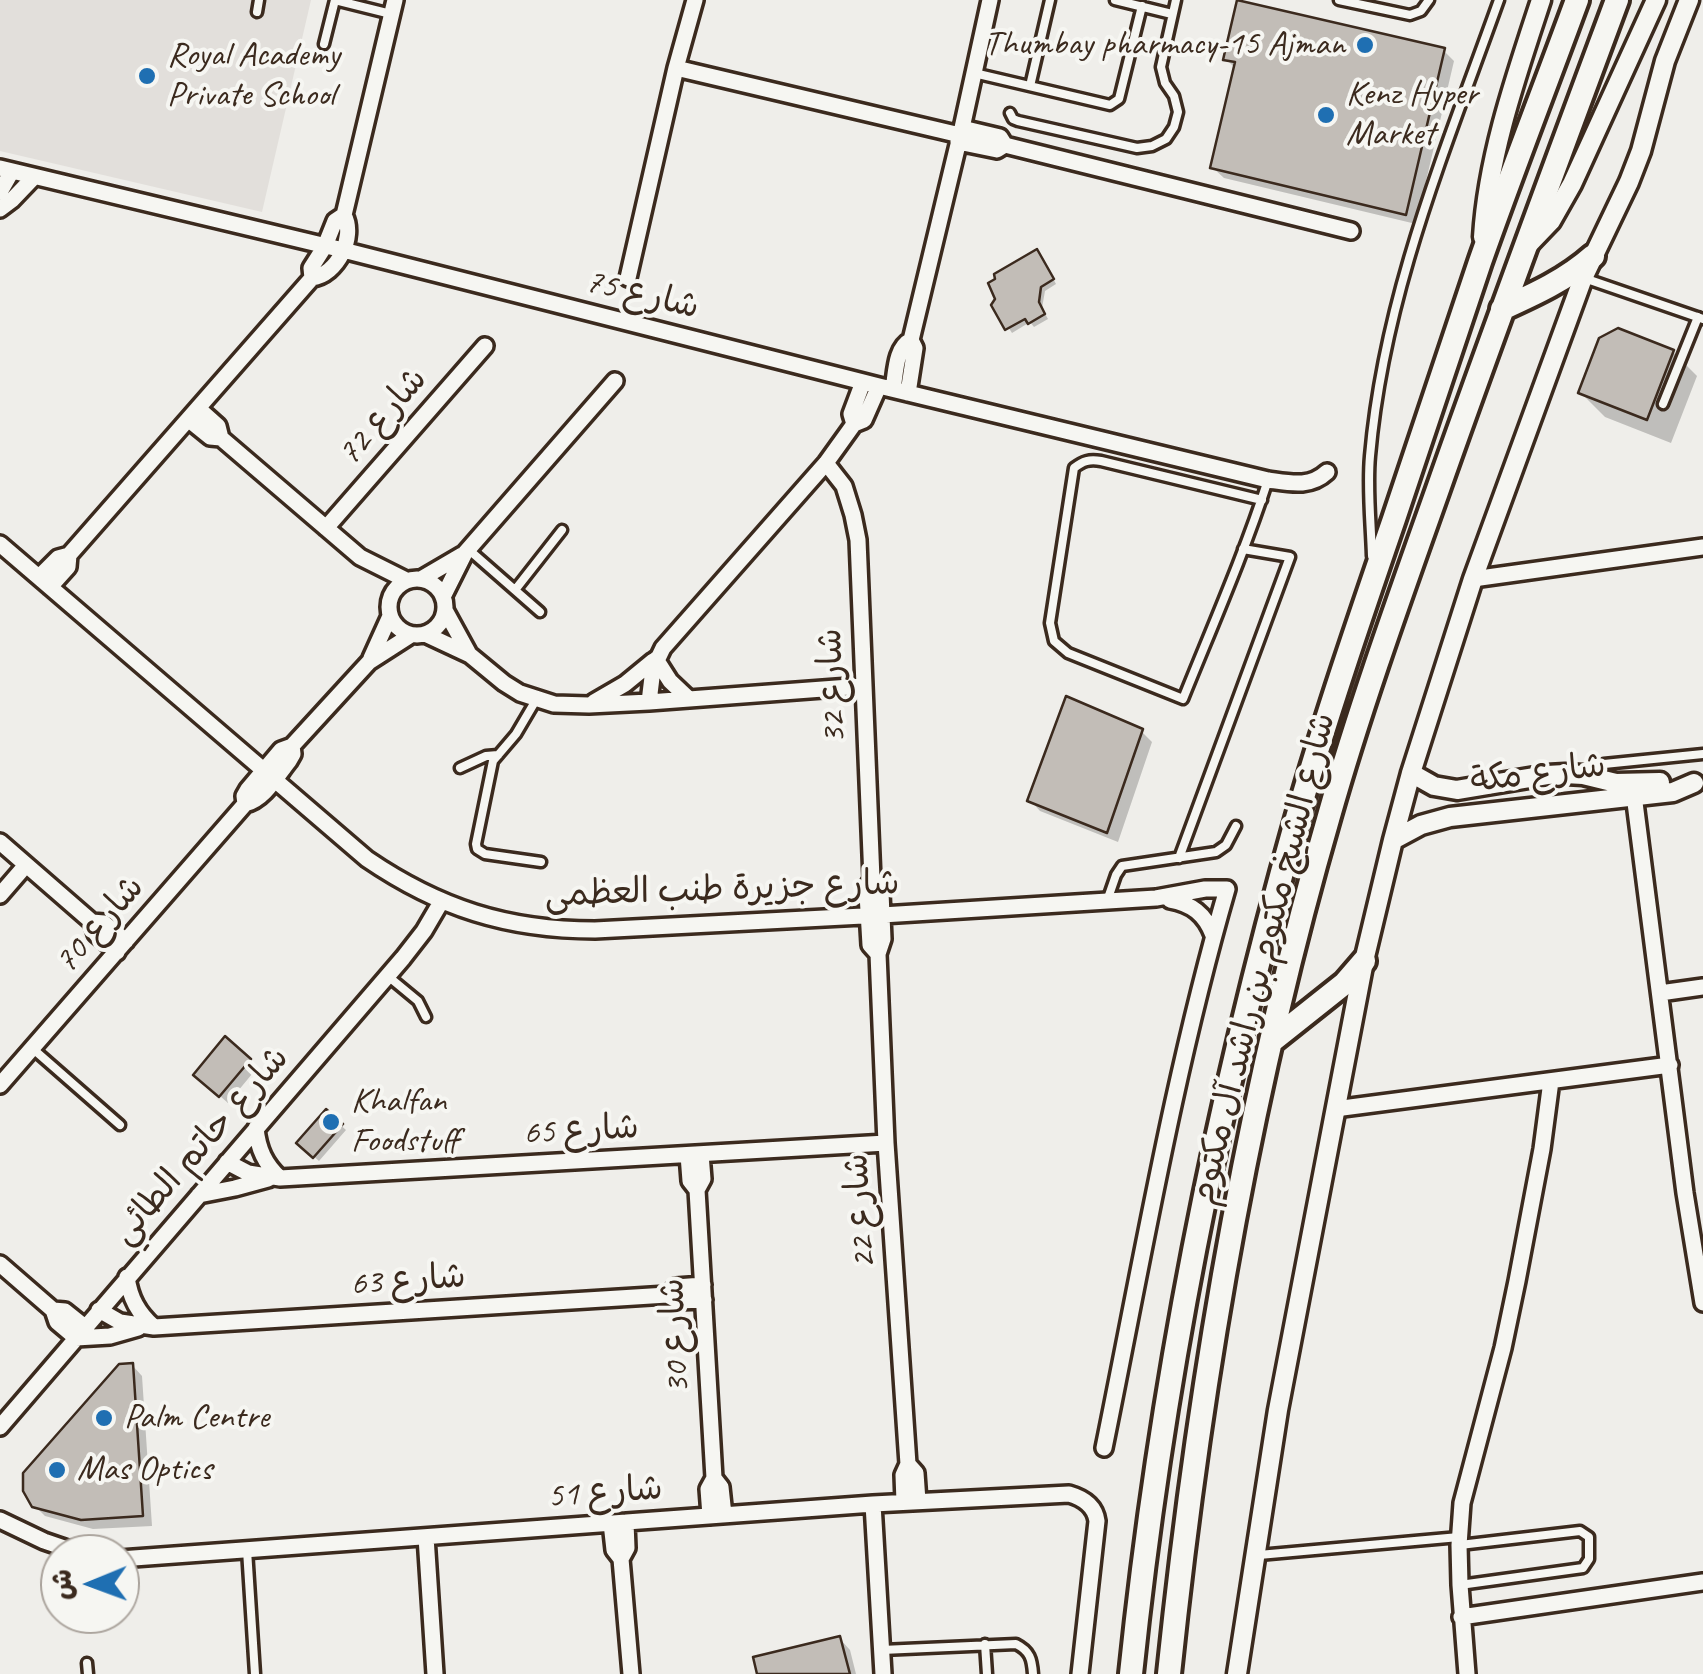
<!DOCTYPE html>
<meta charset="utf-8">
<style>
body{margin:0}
#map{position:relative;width:1703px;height:1674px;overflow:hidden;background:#efeeea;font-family:Caveat,"Playpen Sans Arabic",sans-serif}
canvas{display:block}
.north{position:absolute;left:40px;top:1534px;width:100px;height:100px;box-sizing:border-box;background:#f6f6f2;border:2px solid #aba49d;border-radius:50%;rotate:269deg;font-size:28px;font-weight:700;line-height:40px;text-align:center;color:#3b2a1e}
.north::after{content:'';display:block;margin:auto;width:35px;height:45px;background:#1f6fb2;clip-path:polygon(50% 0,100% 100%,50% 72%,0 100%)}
</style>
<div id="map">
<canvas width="1703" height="1674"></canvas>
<div class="north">ش</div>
</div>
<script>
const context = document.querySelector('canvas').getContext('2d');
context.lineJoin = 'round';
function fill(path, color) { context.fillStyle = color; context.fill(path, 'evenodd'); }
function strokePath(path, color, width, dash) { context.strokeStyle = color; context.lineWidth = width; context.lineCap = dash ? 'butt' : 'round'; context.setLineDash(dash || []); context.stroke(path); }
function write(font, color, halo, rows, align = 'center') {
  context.font = font + ' Caveat,"Playpen Sans Arabic",sans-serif'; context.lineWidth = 8; context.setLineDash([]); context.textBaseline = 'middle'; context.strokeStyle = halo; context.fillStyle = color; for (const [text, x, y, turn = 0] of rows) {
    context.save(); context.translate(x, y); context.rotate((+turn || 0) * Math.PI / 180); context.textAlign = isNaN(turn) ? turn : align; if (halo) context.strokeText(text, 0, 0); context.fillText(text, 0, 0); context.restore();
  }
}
fill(new Path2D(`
 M0,0H311L262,212L0,151Z`), '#e2dfdb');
fill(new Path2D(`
 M1444,51L1454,61L1416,224L1224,178L1213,168L1236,69L1226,59Z
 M1041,256L1056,284L1045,291L1042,308L1048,319L1034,327L1030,322L1012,333L994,305Z
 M1673,352L1697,376L1671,443L1605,417L1581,393Z
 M1142,732L1152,742L1118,842L1040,811L1030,800Z
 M225,1040L257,1068L228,1103L204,1082Z
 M326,1112L346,1130L319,1161L299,1143Z
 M132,1365L142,1376L152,1526L93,1529L45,1516L34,1505Z
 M840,1639L850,1650L856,1674H759Z`), '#0003');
const building = new Path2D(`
 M1237,0L1445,48L1406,215L1210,168L1235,62L1223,60Z
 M1037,249L1054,279L1041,287L1039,302L1045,314L1028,324L1025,319L1005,330L991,305L995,299L988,283L995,279L994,274Z
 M1618,328L1674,350L1647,420L1578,393L1599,338Z
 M1066,696L1143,729L1107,833L1027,801Z
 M225,1036L251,1059L219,1097L193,1075Z
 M326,1109L343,1124L313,1158L296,1143Z
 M133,1363L143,1516L81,1520L32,1507L23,1491V1473L119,1364Z
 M840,1636L850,1674H757L753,1657Z`);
fill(building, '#c2bdb7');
strokePath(building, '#3b2a1e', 2.5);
const service = new Path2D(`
 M335,0L391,14
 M1115,0L1172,14
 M1339,0L1410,15L1421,11L1429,0
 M257,12L259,0
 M324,44L335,0
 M974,73L1110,105L1119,99L1142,6
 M1030,86L1050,0
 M1010,113L1013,119L1018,121L1137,148L1152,146L1166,139L1174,127L1178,112L1174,96L1165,83L1161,67L1176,0
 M1584,278L1703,319
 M1663,404L1698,317
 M1262,500L1101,461C1089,459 1083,461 1074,468L1050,623L1054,641L1068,653L1183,699C1212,627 1244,554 1268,480
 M468,549L540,612
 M1372,556C1371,523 1367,489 1370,456C1384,295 1445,151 1499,0
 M515,590L562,530
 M536,700L516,734L493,761L476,844L477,849L485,854L541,862
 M460,768L486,756L498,755
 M1586,773L1604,764L1703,754
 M1179,858L1290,557L1243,549
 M1107,901L1116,875L1122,866L1216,852L1226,845L1236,826
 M389,977L418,1001L426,1017
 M32,1048L120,1125
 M247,1550L255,1674
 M1259,1555L1459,1537
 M1460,1585L1583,1568L1589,1559V1537L1580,1531L1460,1545
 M985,1644L987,1674
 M882,1650L1016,1644C1030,1651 1032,1659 1033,1674
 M87,1663L88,1674`);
const minor = new Path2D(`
 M676,68L960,135
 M962,128L1000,137L1005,145
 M958,142L997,150L1005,145L1351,231
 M0,168L343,250L879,386L1268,480C1290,483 1310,488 1327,472
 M0,192L12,171
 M0,209L12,200L34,177
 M312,278L311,268L325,246L335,221L344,215
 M628,278L676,68L695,0
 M893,389C896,373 895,348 911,340
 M908,393L915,348L911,340L962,128L990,0
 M199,409L218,426L221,438L360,557L406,580
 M189,420L210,437L221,438
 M854,424L851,414L863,382
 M826,463L844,486L853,515L858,540L872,879L868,886L867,894L870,945L878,954
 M326,528L485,346
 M0,544L367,859C439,908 507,930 595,930L882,915L1156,898L1205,889H1227C1174,1072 1142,1261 1104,1448
 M39,577L58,558L69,555L312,278C337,275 356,237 344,215L395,0
 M389 607a28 28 0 1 1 56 0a28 28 0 1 1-56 0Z
 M421,579L462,555
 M1473,579L1703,547
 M50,587L68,567L69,555
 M443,597L465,553L615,381
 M445,610L468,652
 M425,634L470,655L504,683L520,693L554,704L589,705L649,702L863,686
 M371,658L390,616
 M656,659L670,681L689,699
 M594,702L625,684L653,661
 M649,702L653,669L663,648L826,463L854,424L864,420L879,386
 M1633,787L1685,1193L1703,1303
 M245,804L244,796L248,789L281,750L292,746L369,662L411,635
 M0,842L92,922L96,934L117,952
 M872,879L878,884L881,892L883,939L878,954L886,1143L908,1464L903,1475L904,1502
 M0,895L26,865
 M1170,900C1192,904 1205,914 1213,935
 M92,922L104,923L126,941
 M1660,993L1703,987
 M0,1085L245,804C264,800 277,776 289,761L293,754L292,746
 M1335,1109L1670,1065
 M256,1128C258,1149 265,1164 280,1178
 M701,1154L703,1179L697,1190L714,1478L708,1489L710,1516
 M688,1155L690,1181L697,1190
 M227,1162L248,1173L280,1178L886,1143
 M199,1195L235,1188L268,1179
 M0,1264L53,1310L57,1322L76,1338L110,1336L138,1328
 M127,1277C130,1298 138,1313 154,1327
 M667,1295L676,1287L703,1285
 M53,1310L65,1311L85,1327
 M99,1310L120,1322L154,1327L667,1295L678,1301L704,1300
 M0,1427L403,958L424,931L441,902
 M908,1464L916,1473L918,1501
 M714,1478L721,1487L724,1515
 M873,1504L883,1674
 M0,1520L44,1541L82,1554
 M626,1522L627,1548L621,1559L631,1674
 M611,1523L614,1550L621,1559
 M426,1537L435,1674
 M120,1559L873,1504L1069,1494C1083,1498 1095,1506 1097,1521L1080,1674
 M1461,1617L1703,1582
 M1467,1674L1460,1585L1459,1545L1462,1503L1503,1348L1517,1281L1542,1149L1551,1081`);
const tertiary = new Path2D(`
 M1483,237C1488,156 1516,76 1541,0
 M1528,245L1551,221L1572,184L1656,0
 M1411,773L1434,786L1457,790L1547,775L1565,774L1583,775L1616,783L1660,782
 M1393,840L1421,825L1450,817L1673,792L1694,783
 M1237,1674L1278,1410L1364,961L1393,840L1411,773L1473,579L1583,278L1629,182L1641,151L1665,61L1689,0`);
const primary = new Path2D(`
 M1502,309C1535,294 1566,280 1593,256
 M1272,1041L1345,983L1364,961
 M1131,1674C1161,1385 1218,1098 1297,818C1326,717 1360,618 1394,519C1423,433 1451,347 1480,262C1511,174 1545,87 1577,0
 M1169,1674C1199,1385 1248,1095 1329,816C1360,707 1399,599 1437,492C1495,327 1556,164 1617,0`);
strokePath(service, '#3b2a1e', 15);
strokePath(minor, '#3b2a1e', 22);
strokePath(tertiary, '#3b2a1e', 25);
strokePath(primary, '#3b2a1e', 30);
strokePath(service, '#f6f6f2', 8);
strokePath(minor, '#f6f6f2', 15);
strokePath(tertiary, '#f6f6f2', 18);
strokePath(primary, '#f6f6f2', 22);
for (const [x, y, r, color] of [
 [1365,45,10,"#1f6fb2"],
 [147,76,10,"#1f6fb2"],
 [1326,115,10,"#1f6fb2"],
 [331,1122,10,"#1f6fb2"],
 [104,1418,10,"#1f6fb2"],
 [57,1470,10,"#1f6fb2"]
]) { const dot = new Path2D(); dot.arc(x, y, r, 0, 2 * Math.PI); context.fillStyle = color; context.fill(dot); strokePath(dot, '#f6f6f2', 4); }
write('35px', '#3b2a1e', '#f6f6f2', [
 ["Thumbay pharmacy-15 Ajman",1345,45,"right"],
 ["Royal Academy",167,56],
 ["Private School",167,96],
 ["Kenz Hyper",1346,95],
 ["Market",1346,135],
 ["Khalfan",351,1102],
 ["Foodstuff",351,1142],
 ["Palm Centre",124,1418],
 ["Mas Optics",77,1470]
], 'left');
write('35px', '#3b2a1e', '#f6f6f2', [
 ["شارع 75",642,295,14],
 ["شارع 72",383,417,-49],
 ["شارع 32",833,686,-92],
 ["شارع مكة",1538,774,-7],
 ["شارع جزيرة طنب العظمى",722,890,-2],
 ["شارع 70",100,925,-49],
 ["شارع الشيخ مكتوم بن راشد آل مكتوم",1264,959,-76],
 ["شارع 65",581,1131,-3],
 ["شارع حاتم الطائي",201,1146,-49],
 ["شارع 22",861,1211,-94],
 ["شارع 63",408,1281,-4],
 ["شارع 30",676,1336,-93],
 ["شارع 51",605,1493,-4]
]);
</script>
